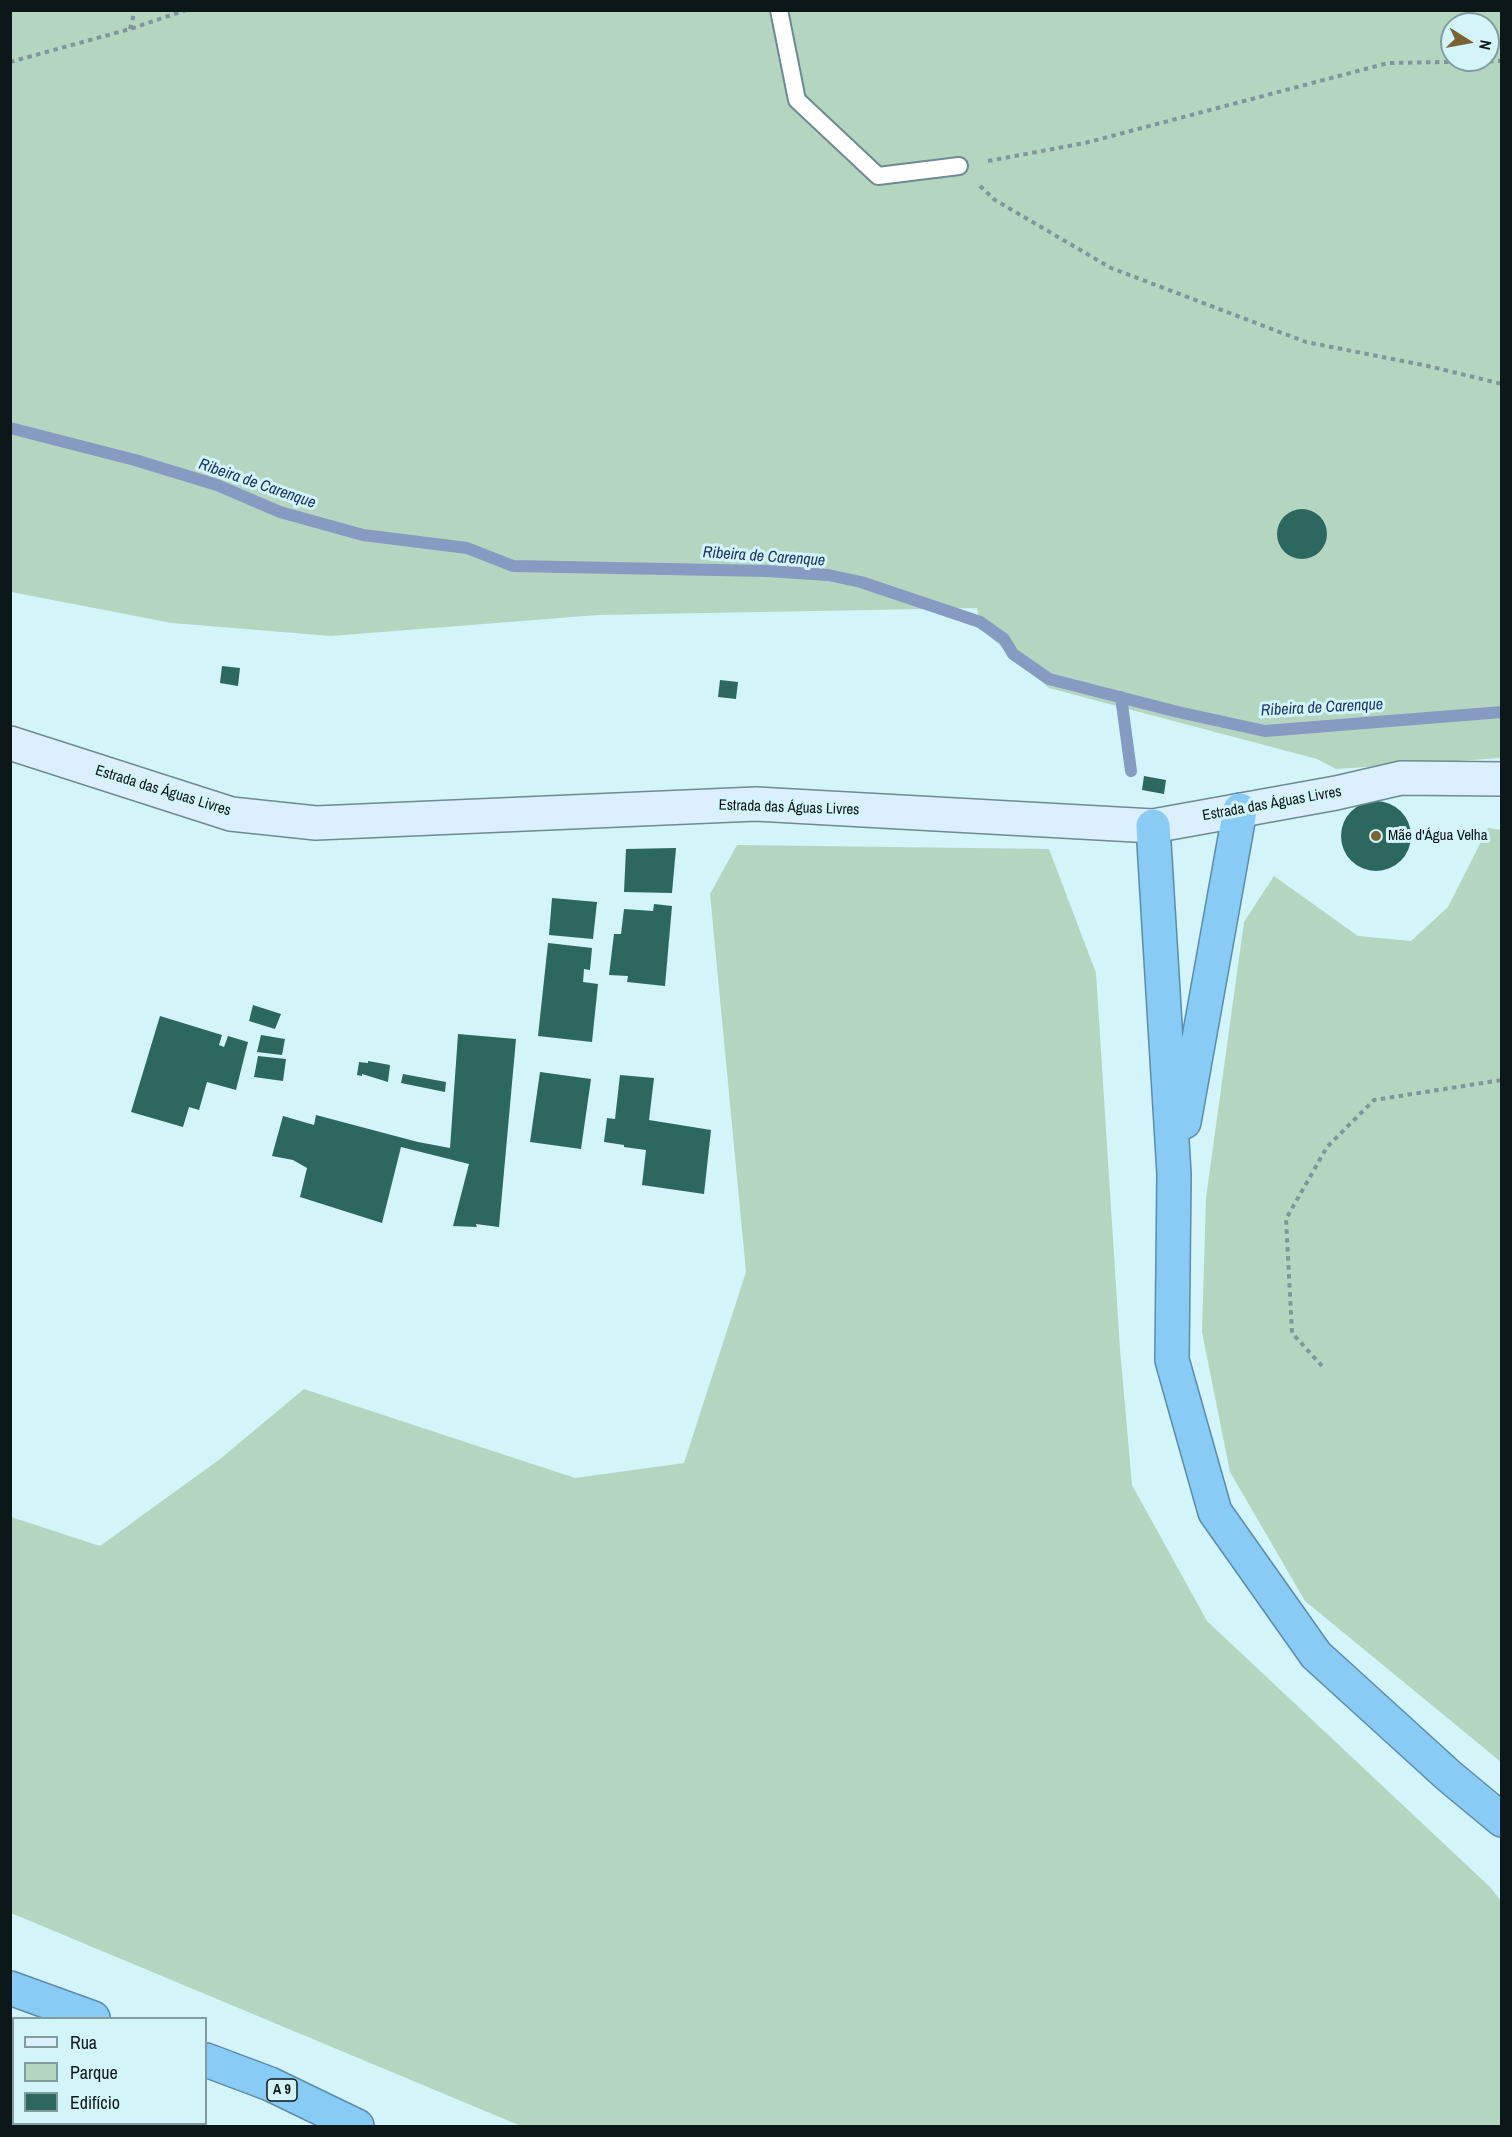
<!DOCTYPE html>
<meta charset="utf-8">
<style>
body{margin:0}
#map{position:relative;width:1512px;height:2137px;overflow:hidden;background:#d3f4f9;font-family:"Archivo Narrow",sans-serif}
canvas{display:block}
.frame{position:absolute;inset:0;border:12px solid #0b1719;pointer-events:none}
.legend{position:absolute;left:12px;top:2017px;width:195px;height:108px;box-sizing:border-box;background:#d3f4f9;border:2px solid #839c9f;margin:0;padding:8px 10px;list-style:none;font-size:18px;color:#0b1719}
.legend li{display:flex;align-items:center;gap:12px;height:30px}
.legend b{width:30px;border:2px solid #839c9f}
.north{position:absolute;left:1440px;top:12px;width:60px;height:60px;box-sizing:border-box;background:#d3f4f9;border:2px solid #839c9f;border-radius:50%;rotate:101deg;font-size:16px;font-weight:700;line-height:24px;text-align:center;color:#0b1719}
.north::after{content:'';display:block;margin:auto;width:21px;height:27px;background:#7d6234;clip-path:polygon(50% 0,100% 100%,50% 72%,0 100%)}
</style>
<div id="map">
<canvas width="1512" height="2137"></canvas>
<div class="frame"></div>
<ul class="legend">
<li><b style="height:8px;background:#dbeffc"></b>Rua</li>
<li><b style="height:16px;background:#b4d5c0"></b>Parque</li>
<li><b style="height:16px;background:#2c685f"></b>Edifício</li>
</ul>
<div class="north">N</div>
</div>
<script>
const context = document.querySelector('canvas').getContext('2d');
context.lineJoin = 'round';
function fill(path, color) { context.fillStyle = color; context.fill(path, 'evenodd'); }
function strokePath(path, color, width, dash) { context.strokeStyle = color; context.lineWidth = width; context.lineCap = dash ? 'butt' : 'round'; context.setLineDash(dash || []); context.stroke(path); }
function write(font, color, halo, rows, align = 'center') {
  context.font = font + ' "Archivo Narrow",sans-serif'; context.lineWidth = 6; context.setLineDash([]); context.textBaseline = 'middle'; context.strokeStyle = halo; context.fillStyle = color; for (const [text, x, y, turn = 0] of rows) {
    context.save(); context.translate(x, y); context.rotate((+turn || 0) * Math.PI / 180); context.textAlign = isNaN(turn) ? turn : align; if (halo) context.strokeText(text, 0, 0); context.fillText(text, 0, 0); context.restore();
  }
}
fill(new Path2D(`
 M10,11H1501V758L1336,769L1317,759L1049,688L981,629L977,608L598,615L331,636L172,623L11,592ZM1452,24H1488V60H1452Z
 M1488,828L1502,830L1501,1762L1305,1601L1230,1472L1202,1332L1206,1198L1244,922L1274,876L1358,936L1411,941L1448,907Z
 M737,845L1049,849L1096,973L1120,1349L1132,1485L1207,1621L1490,1887L1501,1901V2126H521L11,1913V1517L100,1546L220,1459L304,1389L575,1478L684,1463L746,1272L710,894Z`), '#b4d5c0');
strokePath(new Path2D(`
 M10,428L135,460L217,485L280,512L363,535L467,548L513,566L767,571L828,575L861,582L980,622L1004,639L1013,654L1049,679L1178,712L1265,731L1502,712
 M1121,697L1131,771`), '#859bc2', 12);
fill(new Path2D(`
 M1277 534a25 25 0 1 1 50 0a25 25 0 1 1-50 0Z
 M222,666L240,668L238,686L220,683Z
 M720,680L738,682L736,699L718,697Z
 M1144,776L1166,780L1164,794L1142,790Z
 M1341 836a35 35 0 1 1 70 0a35 35 0 1 1-70 0Z
 M676,848L672,893L624,892L626,849Z
 M552,898L597,902L593,939L549,935Z
 M654,904L672,906L665,986L627,982L628,976L609,975L614,934H621L624,909L653,911Z
 M548,943L592,948L590,970L584,969L583,982L598,984L592,1042L538,1036Z
 M253,1005L281,1014L275,1029L249,1021Z
 M160,1016L222,1035L219,1045L224,1047L228,1036L248,1042L236,1090L207,1082L199,1110L189,1107L183,1127L131,1112Z
 M458,1034L516,1039L499,1227L476,1224L477,1227L453,1226L469,1164L401,1147L382,1223L300,1197L307,1168L293,1160L272,1156L283,1116L314,1125L316,1115L418,1142L450,1148Z
 M261,1035L285,1039L282,1055L257,1052Z
 M258,1056L286,1059L283,1081L254,1077Z
 M368,1061L390,1065L388,1082L362,1074V1076L357,1075L359,1062L368,1063Z
 M540,1072L591,1079L581,1149L530,1142Z
 M403,1074L446,1082L445,1092L401,1083Z
 M620,1075L654,1078L649,1120L711,1130L704,1194L642,1185L646,1150L624,1147V1145L604,1142L607,1118L615,1119Z`), '#2c685f');
const lane = new Path2D(`
 M779,10L797,100L878,176L959,166`);
const secondary = new Path2D(`
 M10,743L231,814L316,823L756,804L1153,826L1336,793L1401,778L1502,779`);
const highway = new Path2D(`
 M1153,826L1174,1174L1172,1360L1215,1512L1316,1655L1449,1776L1502,1820
 M1184,1122L1240,810
 M10,1988L93,2018
 M206,2060L270,2084L357,2126
 M10,2088L14,2089
 M106,2124L114,2126`);
strokePath(lane, '#6d8b90', 20);
strokePath(secondary, '#6d8b90', 36);
strokePath(highway, '#5c8ca7', 36);
strokePath(new Path2D(`
 M130,29L135,10
 M10,62L130,29L186,10
 M988,161L1085,143L1388,63L1502,61
 M980,186L995,200L1111,268L1306,342L1428,366L1502,384
 M1322,1366L1292,1333L1286,1219L1327,1147L1374,1100L1502,1080`), '#7f979b', 4, [4.5, 4.5]);
strokePath(lane, '#fff', 16);
strokePath(secondary, '#dbeffc', 33);
strokePath(highway, '#88cbf4', 33);
for (const [x, y, r, color] of [
 [1376,836,6,"#7d6234"]
]) { const dot = new Path2D(); dot.arc(x, y, r, 0, 2 * Math.PI); context.fillStyle = color; context.fill(dot); strokePath(dot, '#d3f4f9', 2); }
for (const [x, y, w] of [
 [282,2090,30]
]) { const box = new Path2D(); box.roundRect(x - w / 2, y - 11, w, 22, 4.5); context.fillStyle = '#d3f4f9'; context.fill(box); strokePath(box, '#0b1719', 1.5); }
write('bold 14px', '#0b1719', null, [
 ["A 9",282,2090]
]);
write('15px', '#0b1719', '#d3f4f9', [
 ["Estrada das Águas Livres",163,791,17],
 ["Estrada das Águas Livres",1272,804,-10],
 ["Estrada das Águas Livres",789,808,2]
]);
write('15px', '#0b1719', '#d3f4f9', [
 ["Mãe d'Água Velha",1388,836]
], 'left');
write('italic 16px', '#1a3465', '#d3f4f9', [
 ["Ribeira de Carenque",257,484,19],
 ["Ribeira de Carenque",764,557,4],
 ["Ribeira de Carenque",1322,708,-3]
]);
</script>
